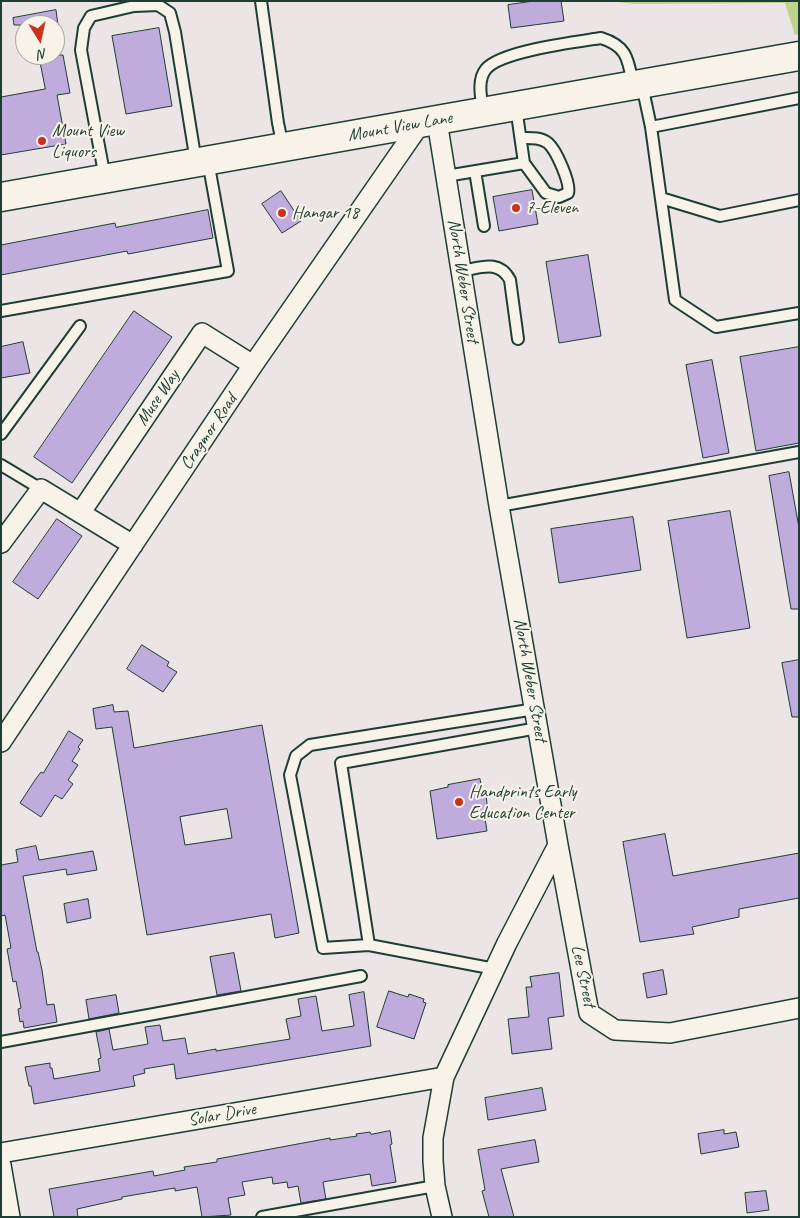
<!DOCTYPE html>
<style>
body{margin:0}
#map{position:relative;width:800px;height:1218px;overflow:hidden;background:#ece5e6;font-family:Caveat,sans-serif}
canvas{display:block}
.frame{position:absolute;inset:0;border:2px solid #1f3d34;pointer-events:none}
.north{position:absolute;left:15px;top:15px;width:50px;height:50px;box-sizing:border-box;background:#f7f3e8;border:1px solid #a1aaa0;border-radius:50%;rotate:170deg;font-size:14px;font-weight:700;line-height:20px;text-align:center;color:#1f3d34}
.north::after{content:'';display:block;margin:auto;width:18px;height:22px;background:#c8321e;clip-path:polygon(50% 0,100% 100%,50% 72%,0 100%)}
</style>
<div id="map">
<canvas width="800" height="1218"></canvas>
<div class="frame"></div>
<div class="north">N</div>
</div>
<script>
const context = document.querySelector('canvas').getContext('2d');
context.lineJoin = 'round';
function fill(path, color) { context.fillStyle = color; context.fill(path, 'evenodd'); }
function strokePath(path, color, width, dash) { context.strokeStyle = color; context.lineWidth = width; context.lineCap = dash ? 'butt' : 'round'; context.setLineDash(dash || []); context.stroke(path); }
function write(font, color, halo, rows, align = 'center') {
  context.font = font + ' Caveat,sans-serif'; context.lineWidth = 4; context.setLineDash([]); context.textBaseline = 'middle'; context.strokeStyle = halo; context.fillStyle = color; for (const [text, x, y, turn = 0] of rows) {
    context.save(); context.translate(x, y); context.rotate((+turn || 0) * Math.PI / 180); context.textAlign = isNaN(turn) ? turn : align; if (halo) context.strokeText(text, 0, 0); context.fillText(text, 0, 0); context.restore();
  }
}
fill(new Path2D(`
 M609,1H799V34L795,35L785,3L634,4Z`), '#bdd48a');
const building = new Path2D(`
 M534,1H561L564,21L511,28L508,5Z
 M56,10L58,25H14L13,18Z
 M159,28L172,106L126,114L112,36Z
 M39,55H63L70,93L57,95L66,144L1,155V97L45,89Z
 M532,190L538,224L499,231L493,197Z
 M281,191L301,221L282,233L262,204Z
 M208,210L213,238L128,254L127,251L1,275V245L115,223L116,227Z
 M588,255L601,336L559,343L546,262Z
 M134,311L172,337L72,483L34,457Z
 M23,342L30,373L1,378V347Z
 M799,347V443L756,451L740,357Z
 M712,360L729,453L703,458L686,365Z
 M789,472L799,528V609H791L769,476Z
 M730,511L750,628L687,638L668,521Z
 M633,517L641,570L559,583L551,529Z
 M57,519L82,536L38,599L13,582Z
 M142,645L169,662L167,666L177,672L163,692L127,669Z
 M799,660V717H792L782,663Z
 M113,705L114,712L128,711L134,748L262,725L299,933L275,938L271,914L147,935L112,727L96,729L93,709ZM227,809L232,838L185,845L180,817Z
 M69,731L83,740L78,747L80,749L72,761L78,765L68,780L73,784L62,799L55,795L41,817L20,803L35,780L41,772L43,773Z
 M480,779L483,795H486L488,812H484L487,831L437,839L430,791L448,787V785Z
 M665,834L673,876L799,853V898L739,909V917L692,927L694,934L640,942L623,842Z
 M36,846L39,860L93,851L97,870L67,875L66,869L23,876L37,952H38L42,970L47,1005L54,1004L57,1022L24,1028L23,1021L20,1022L18,1009L21,1008L16,981L13,982L7,949L11,948L5,915L1,916V865L18,862L16,850Z
 M88,899L91,918L67,923L64,904Z
 M234,953L241,991L217,995L210,957Z
 M663,970L667,994L647,998L643,974Z
 M559,973L564,1016L548,1018L552,1049L512,1054L508,1019L529,1017L526,987H532L530,977Z
 M389,991L408,997L409,994L424,999L423,1002L426,1003L414,1039L377,1027Z
 M364,992L371,1046L176,1079L174,1064L144,1069L145,1073L133,1076L135,1086L34,1104L31,1086H29L25,1067L50,1063V1068H52L54,1079L100,1071L98,1059L101,1058L96,1032L109,1029L113,1050L148,1044L145,1027L160,1025L163,1041L185,1038L188,1054L216,1049V1051L290,1039L286,1019L301,1016L298,999L316,996L322,1031L354,1026L349,995Z
 M116,995L119,1013L89,1019L86,1000Z
 M542,1088L546,1110L488,1120L485,1098Z
 M724,1130V1134L736,1132L739,1147L701,1154L698,1134Z
 M390,1131L392,1144L390,1145L396,1182L372,1186L370,1174L323,1182L326,1199L301,1203L298,1186L288,1188L287,1182L273,1184L272,1177L242,1182L245,1195L228,1198L231,1215L202,1217L197,1187L175,1191V1188L122,1197V1199L77,1209L78,1217H54L49,1189L153,1171L154,1176L185,1170L184,1167L217,1162V1159L330,1138V1140L357,1136L356,1134L370,1132L371,1134Z
 M535,1140L539,1162L501,1169L514,1217H489L482,1191L485,1190L478,1150Z
 M766,1191L769,1210L747,1213L745,1193Z`);
fill(building, '#bfacdc');
strokePath(building, '#1f3d34', 1);
const lane = new Path2D(`
 M261,1L278,123L283,147
 M642,85L651,127L675,300L716,327L799,313
 M483,110C481,97 477,80 486,69C501,51 576,42 601,38C627,46 628,59 633,84
 M651,127L799,98
 M521,138C530,138 540,137 548,143C556,150 571,183 568,193L559,197L546,193L524,163
 M475,171L484,226
 M446,176L524,163L516,107
 M105,178L81,50L84,28L91,16L134,6L158,5L170,13L175,32L196,162
 M661,198L720,216L799,200
 M461,271C480,268 499,259 510,280L518,339
 M1,311L228,271L208,161
 M1,434L80,326
 M1,465L41,489
 M499,506L799,452
 M369,945L323,948L290,775L296,756L310,745L535,709
 M495,969L369,945L341,763L538,728
 M1,1042L361,976
 M262,1217L435,1186`);
const street = new Path2D(`
 M437,121L499,506L558,845L507,943L444,1077L433,1138V1161L435,1186L442,1217
 M81,512L202,333L253,365
 M1,543L41,489L133,545
 M1,742L253,365L420,124
 M558,845L589,1013L615,1030L670,1033L799,1008
 M1,1153L444,1077
 M1,1165L10,1217`);
const secondary = new Path2D(`
 M1,197L799,56`);
strokePath(lane, '#1f3d34', 14);
strokePath(street, '#1f3d34', 22);
strokePath(secondary, '#1f3d34', 31);
strokePath(lane, '#f7f3e8', 10);
strokePath(street, '#f7f3e8', 19);
strokePath(secondary, '#f7f3e8', 28);
for (const [x, y, r, color] of [
 [42,141,5,"#c8321e"],
 [516,208,5,"#c8321e"],
 [282,213,5,"#c8321e"],
 [459,802,5,"#c8321e"]
]) { const dot = new Path2D(); dot.arc(x, y, r, 0, 2 * Math.PI); context.fillStyle = color; context.fill(dot); strokePath(dot, '#f7f3e8', 2); }
write('18px', '#1f3d34', '#f7f3e8', [
 ["Mount View Lane",400,127,-10],
 ["North Weber Street",463,281,81],
 ["Muse Way",158,398,-56],
 ["Cragmor Road",209,432,-56],
 ["North Weber Street",530,680,80],
 ["Lee Street",583,976,78],
 ["Solar Drive",222,1115,-10]
]);
write('18px', '#1f3d34', '#f7f3e8', [
 ["Mount View",52,131],
 ["Liquors",52,152],
 ["7-Eleven",526,208],
 ["Hangar 18",292,213],
 ["Handprints Early",469,792],
 ["Education Center",469,813]
], 'left');
</script>
